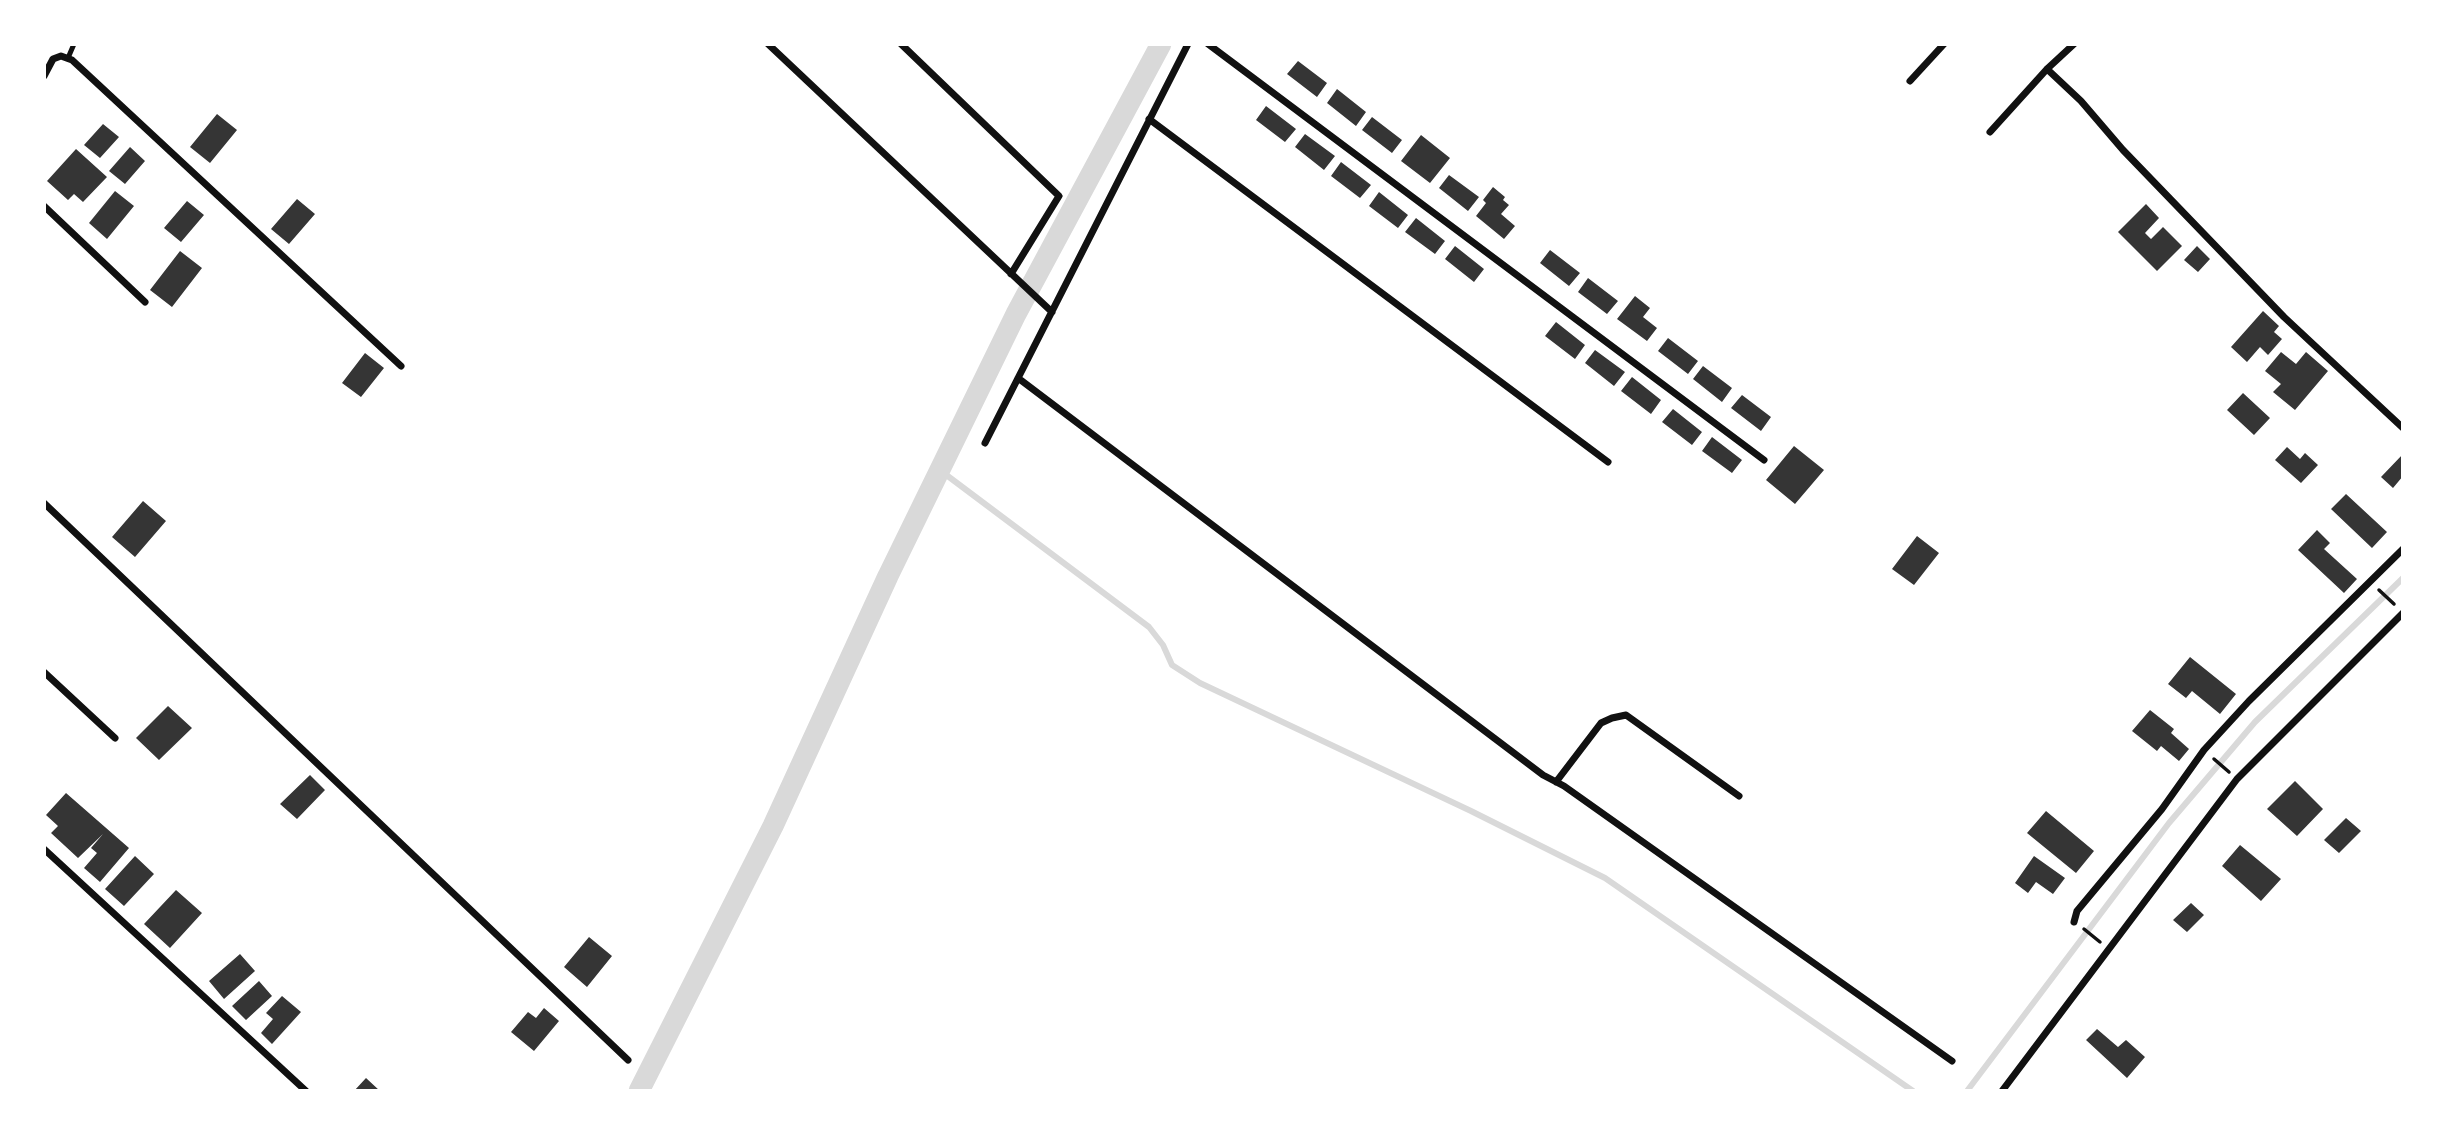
<!DOCTYPE html>
<style>
body{margin:0}
#map{position:relative;width:2447px;height:1135px;overflow:hidden;background:#fff;font-family:"Public Sans",sans-serif}
canvas{display:block}
.frame{position:absolute;inset:0;border:46px solid #fff;pointer-events:none}
</style>
<div id="map">
<canvas width="2447" height="1135"></canvas>
<div class="frame"></div>
</div>
<script>
const c = document.querySelector('canvas').getContext('2d');
c.lineJoin = 'round';
function trace(path, color, width, dash) { c.strokeStyle = color; c.lineWidth = width; c.lineCap = dash ? 'butt' : 'round'; c.setLineDash(dash || []); c.stroke(path); }
function paint(path, color) { c.fillStyle = color; c.fill(path, 'evenodd'); }
trace(new Path2D(`
 M941,471L1149,627L1163,645L1172,665L1200,683L1471,811L1605,878L1913,1091
 M1967,1091L2169,823L2255,722L2403,578`), '#d9d9d9', 6);
trace(new Path2D(`
 M639,1091L773,826L888,576L1016,314L1161,44`), '#d9d9d9', 21);
paint(new Path2D(`
 M1298,61L1327,83L1317,97L1287,74Z
 M1337,89L1366,112L1356,126L1327,103Z
 M1266,106L1296,129L1285,142L1256,120Z
 M217,114L237,130L210,163L190,147Z
 M1372,117L1402,140L1392,153L1362,130Z
 M103,124L119,137L100,158L84,145Z
 M1305,134L1335,156L1324,170L1295,147Z
 M1421,135L1450,158L1430,183L1401,161Z
 M130,147L145,161L125,184L109,171Z
 M76,149L107,177L83,202L74,194L68,200L47,181Z
 M1341,162L1371,185L1360,198L1331,176Z
 M1449,175L1479,197L1468,211L1439,188Z
 M1493,187L1505,197L1503,200L1509,205L1501,214L1515,226L1504,239L1476,216L1486,203L1483,200Z
 M115,191L134,206L107,239L89,223Z
 M1379,192L1408,215L1398,228L1369,206Z
 M297,199L315,214L289,244L271,229Z
 M187,201L204,215L181,242L164,228Z
 M2146,204L2159,218L2145,233L2151,239L2163,227L2182,246L2157,271L2118,232Z
 M1416,218L1445,241L1435,254L1405,232Z
 M1455,246L1484,269L1474,282L1445,259Z
 M2197,246L2210,259L2198,272L2184,260Z
 M1550,250L1580,273L1569,286L1540,263Z
 M180,251L202,268L172,307L150,290Z
 M1588,278L1618,301L1607,314L1578,292Z
 M1635,296L1650,308L1643,317L1657,328L1647,341L1617,319Z
 M2263,311L2279,326L2274,332L2282,339L2268,355L2260,347L2247,362L2231,347Z
 M1556,322L1585,345L1575,359L1545,336Z
 M1668,338L1698,361L1688,374L1658,351Z
 M1595,350L1625,372L1614,386L1585,363Z
 M2281,352L2296,364L2306,352L2328,371L2295,410L2273,392L2281,384L2265,371Z
 M365,353L384,368L361,397L342,383Z
 M1703,366L1732,388L1722,402L1693,379Z
 M1632,377L1661,400L1651,414L1621,391Z
 M2243,393L2270,418L2254,435L2227,410Z
 M1742,395L1771,417L1761,431L1731,408Z
 M1673,409L1702,432L1692,445L1662,422Z
 M1712,437L1742,460L1732,473L1702,451Z
 M1794,446L1824,470L1795,504L1766,480Z
 M2287,447L2300,459L2305,453L2318,465L2301,483L2275,460Z
 M2403,454V476L2393,488L2381,477Z
 M2346,494L2387,532L2372,548L2331,509Z
 M143,501L166,521L135,557L112,537Z
 M2317,530L2330,543L2324,549L2357,579L2344,593L2298,550Z
 M1917,536L1939,553L1914,585L1892,569Z
 M2190,657L2236,694L2220,714L2192,691L2186,698L2168,684Z
 M168,706L192,728L159,760L136,738Z
 M2150,710L2174,729L2171,733L2189,749L2179,761L2161,746L2157,751L2132,731Z
 M310,775L325,790L297,819L280,804Z
 M2295,781L2323,809L2297,836L2267,809Z
 M66,793L129,848L100,882L84,868L97,853L91,848L103,834L78,858L51,833L58,826L46,815Z
 M2046,811L2094,851L2076,873L2027,833Z
 M2346,818L2361,831L2339,853L2324,840Z
 M2240,845L2281,879L2261,901L2222,866Z
 M135,856L154,874L124,906L105,889Z
 M2034,856L2065,878L2053,894L2036,882L2028,893L2015,883Z
 M176,890L202,913L170,948L144,924Z
 M2191,903L2204,915L2187,932L2173,920Z
 M589,937L612,956L587,987L564,967Z
 M240,954L255,971L224,999L209,981Z
 M259,981L272,996L246,1020L232,1006Z
 M282,996L301,1012L272,1044L261,1033L273,1019L266,1013Z
 M544,1008L559,1021L534,1051L511,1032L528,1012L536,1018Z
 M2097,1029L2118,1047L2126,1040L2145,1057L2127,1078L2086,1040Z
 M366,1078L380,1091H354Z`), '#353535');
trace(new Path2D(`
 M2379,590L2394,604
 M2214,759L2229,772
 M2084,929L2100,942`), '#111', 3.5);
trace(new Path2D(`
 M68,58L74,44`), '#111', 5);
trace(new Path2D(`
 M768,44L1052,312
 M901,44L1059,196L1011,274
 M1208,44L1764,460
 M2047,69L2081,101L2123,150L2284,317L2403,428
 M44,76L53,59L61,56L72,60L401,366
 M1910,81L1944,44
 M1149,119L1608,462
 M1990,132L2047,69L2074,44
 M44,206L145,302
 M1018,378L1543,775L1564,786L1952,1061
 M985,443L1188,44
 M44,503L628,1060
 M44,672L115,738
 M1556,782L1601,723L1612,718L1626,715L1739,796
 M44,849L306,1091
 M2074,922L2077,911L2162,809L2204,750L2249,701L2403,549
 M2002,1091L2237,779L2403,613`), '#111', 7);
</script>
